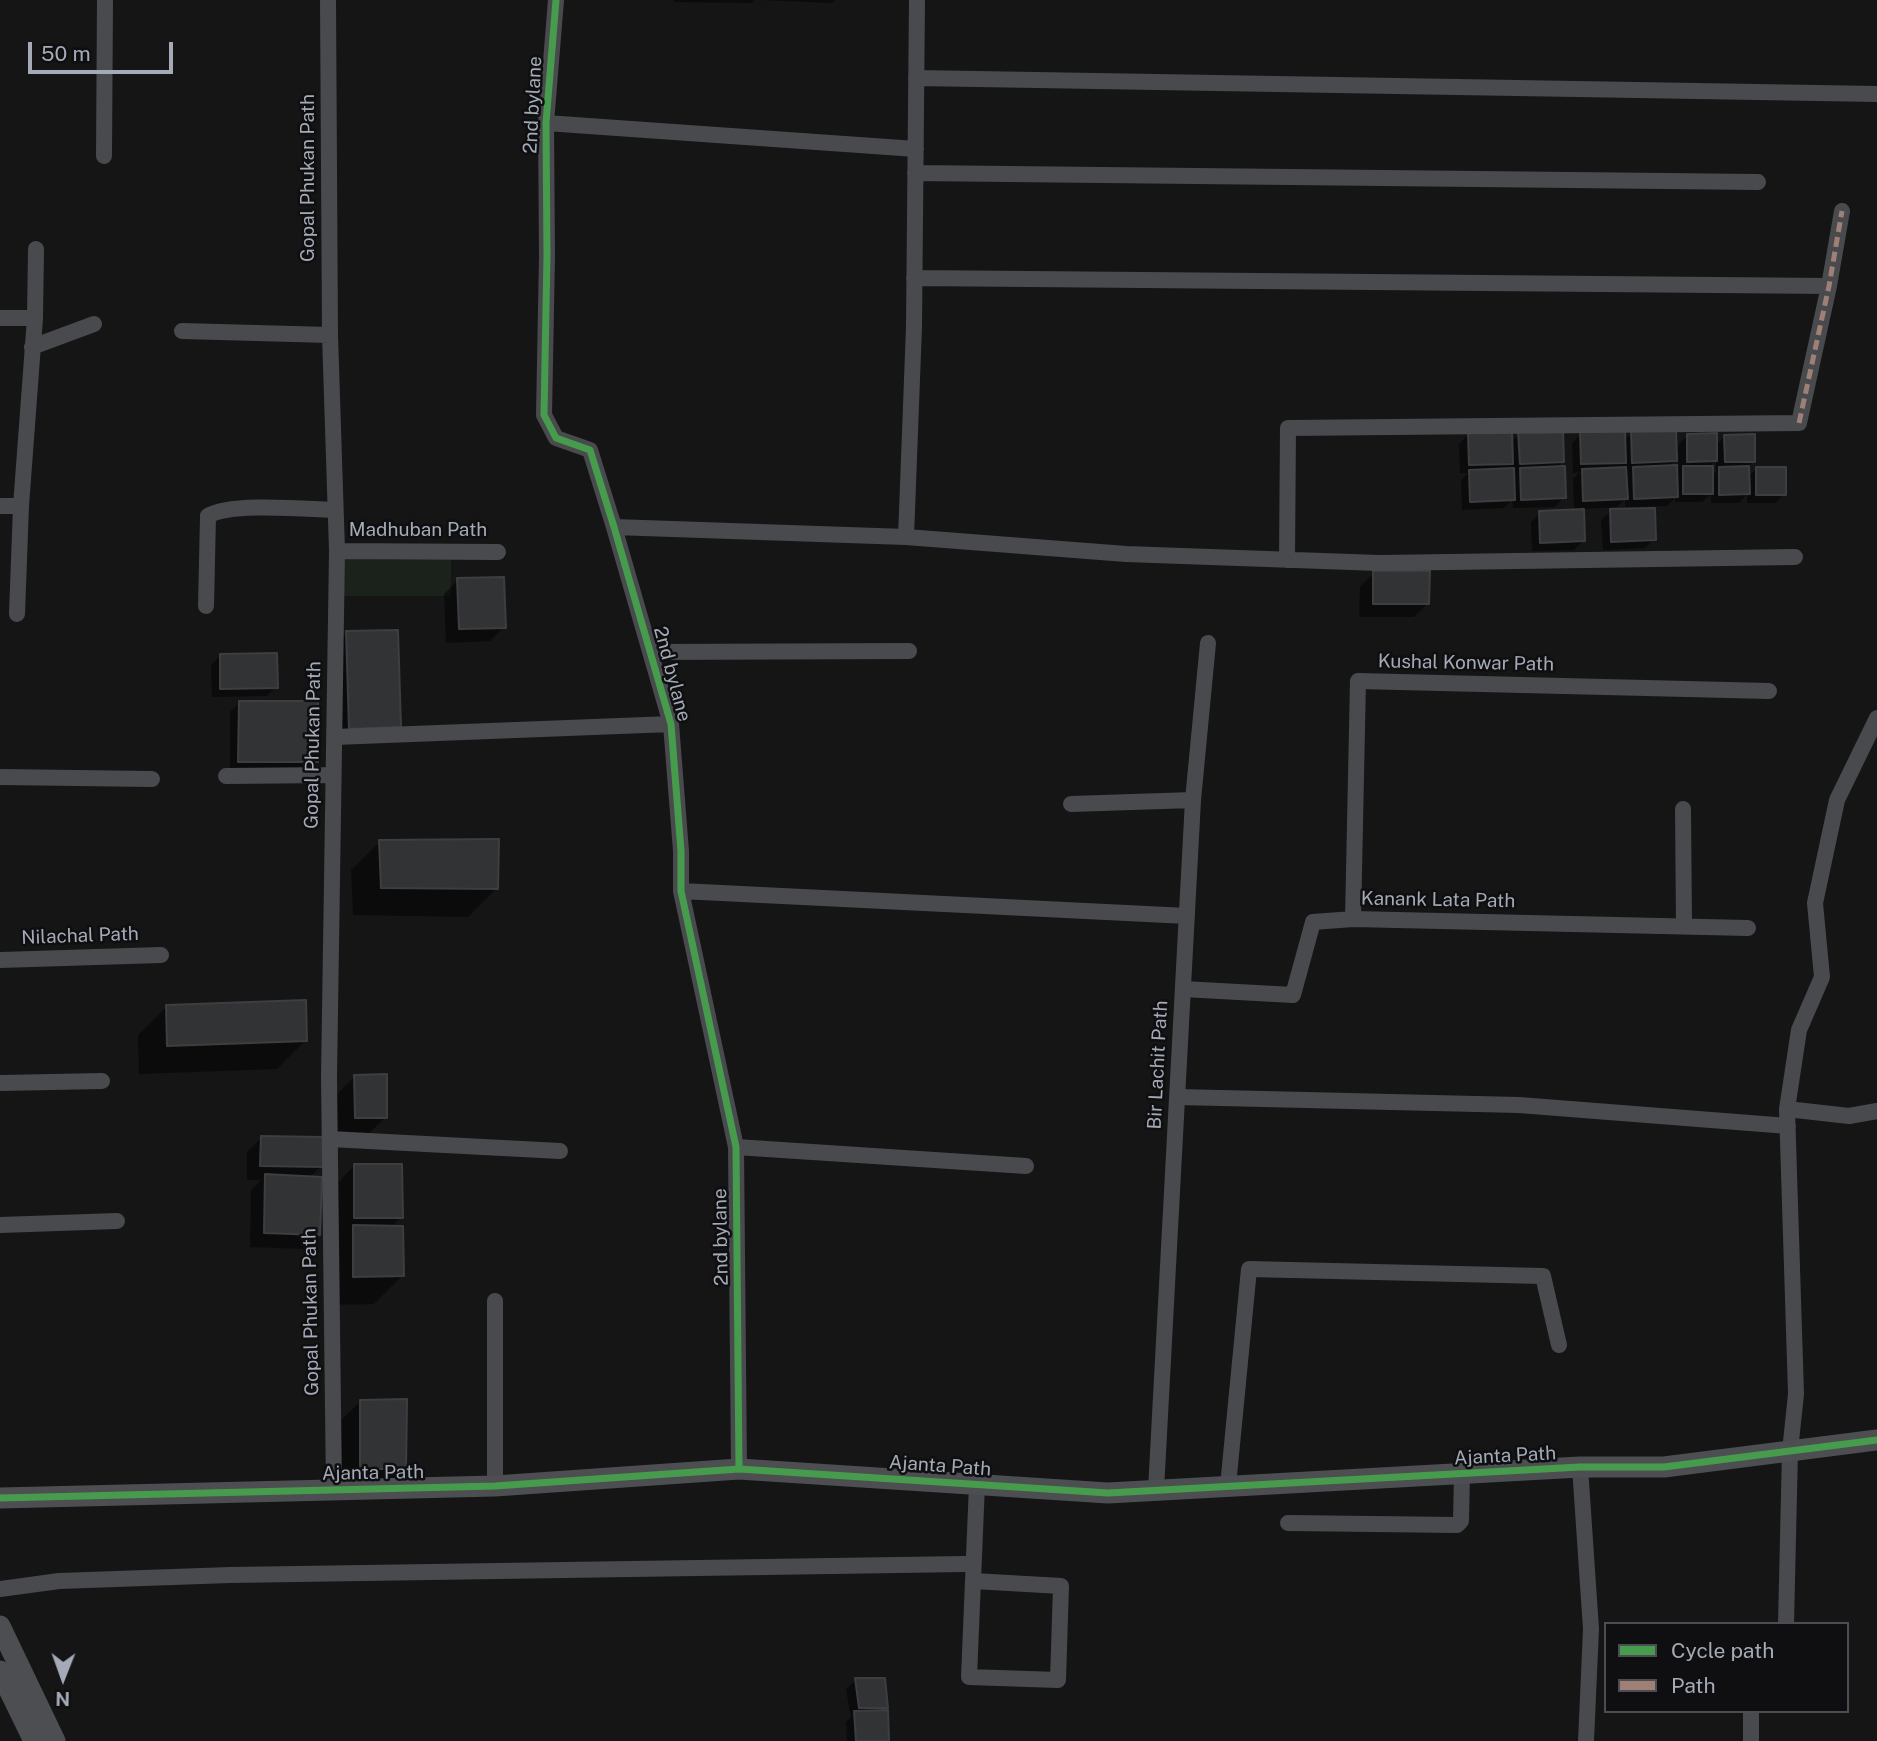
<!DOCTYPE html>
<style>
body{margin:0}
#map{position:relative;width:1877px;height:1741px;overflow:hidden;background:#151515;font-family:"Public Sans",sans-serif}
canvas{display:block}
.legend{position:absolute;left:1604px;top:1622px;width:245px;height:91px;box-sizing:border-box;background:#0f0f11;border:2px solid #4b4d53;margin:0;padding:9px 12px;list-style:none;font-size:21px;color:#a4abb7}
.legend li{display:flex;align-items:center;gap:14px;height:35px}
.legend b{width:35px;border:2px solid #4b4d53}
.north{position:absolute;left:28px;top:1643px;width:70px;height:70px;-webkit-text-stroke:5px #0f0f11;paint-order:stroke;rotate:181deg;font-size:19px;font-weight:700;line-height:28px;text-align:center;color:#a4abb7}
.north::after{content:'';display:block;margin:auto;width:24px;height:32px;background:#a4abb7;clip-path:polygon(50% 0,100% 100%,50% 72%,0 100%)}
.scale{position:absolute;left:28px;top:42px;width:145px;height:32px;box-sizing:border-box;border:4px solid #a4abb7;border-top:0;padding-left:9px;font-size:21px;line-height:24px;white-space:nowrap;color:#a4abb7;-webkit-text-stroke:5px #0f0f11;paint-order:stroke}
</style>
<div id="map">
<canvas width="1877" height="1741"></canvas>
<ul class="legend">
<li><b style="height:9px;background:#469c4c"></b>Cycle path</li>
<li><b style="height:9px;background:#9e8076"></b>Path</li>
</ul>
<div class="north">N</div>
<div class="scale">50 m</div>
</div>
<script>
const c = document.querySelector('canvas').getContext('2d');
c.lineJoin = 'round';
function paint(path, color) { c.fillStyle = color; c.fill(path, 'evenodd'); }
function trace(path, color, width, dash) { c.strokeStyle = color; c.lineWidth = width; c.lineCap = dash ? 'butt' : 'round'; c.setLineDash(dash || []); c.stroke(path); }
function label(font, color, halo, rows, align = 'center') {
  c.font = font + ' "Public Sans",sans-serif'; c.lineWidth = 5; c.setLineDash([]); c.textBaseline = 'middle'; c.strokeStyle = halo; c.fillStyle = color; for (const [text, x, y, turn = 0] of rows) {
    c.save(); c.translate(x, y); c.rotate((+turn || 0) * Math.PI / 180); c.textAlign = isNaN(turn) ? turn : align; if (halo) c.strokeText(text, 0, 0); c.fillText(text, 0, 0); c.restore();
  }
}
paint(new Path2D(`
 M451,556V596H343L342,557Z`), '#1a221b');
paint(new Path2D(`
 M674,0H754L751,3L674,2Z
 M761,0H835L832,3Z
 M1632,433L1675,461L1669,467H1679L1678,445L1687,436L1715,446L1725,436L1753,461L1748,467V477L1756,469L1784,494L1775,503H1747V494L1739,503H1711V494L1702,502H1675V498L1667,506L1625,507V499L1617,507L1582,509L1583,541L1574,550L1532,551L1531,522L1540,513L1574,511L1573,479L1580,472L1573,473L1572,443L1581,434L1623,441ZM1716,460V472L1711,477L1708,468Z
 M1519,434L1563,461L1556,468L1564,497L1555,507L1513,508L1512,500L1504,508L1462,510L1461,480L1468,473H1460L1459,444L1468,435L1511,442Z
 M1611,511L1654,539L1645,548L1603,550L1601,520Z
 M1374,573L1428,603L1414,617H1359L1360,587Z
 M458,580L504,627L490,641L446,643L444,594Z
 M347,633L399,727L341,737L338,642Z
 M220,656L276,687L267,696L212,697L211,665Z
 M239,703L316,761L307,771L230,770V712Z
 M380,842L497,888L468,917L353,915L351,870Z
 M167,1006L305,1041L277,1069L139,1074L138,1035Z
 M354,1077L386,1117L366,1136L336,1137L335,1096Z
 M261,1138L321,1166L309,1178L319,1234L305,1249L250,1247L251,1190L261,1180H247V1152Z
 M354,1166L401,1217L391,1227L402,1276L374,1304L325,1305L326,1195Z
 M361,1401L405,1468L385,1487H342L341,1420Z
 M856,1680L886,1707L881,1712L887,1741H847L846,1722L851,1717L846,1689Z`), '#0007');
const building = new Path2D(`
 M1676,429L1677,461L1632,463L1631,431Z
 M1563,430L1564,462L1520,464L1518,432Z
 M1512,431L1513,464L1469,465L1468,433Z
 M1625,431L1626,463L1581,464L1580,432Z
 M1717,433V461L1687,462V434Z
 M1755,434V462H1725L1724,435Z
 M1677,465L1678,497L1634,499L1633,467Z
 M1565,466L1566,498L1521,500L1520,468Z
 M1683,466H1713V494H1683Z
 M1749,466L1750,494L1719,495V467Z
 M1626,467L1628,499L1583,501L1582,469Z
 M1756,467H1786V495H1756Z
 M1514,468L1515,500L1470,502L1469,470Z
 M1655,508L1656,540L1611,542L1610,509Z
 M1584,509L1585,541L1540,543L1539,511Z
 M1373,571H1430L1429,604H1373Z
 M504,577L506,628L459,629L457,578Z
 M398,630L401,727L349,729L346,631Z
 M277,653L278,688L220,689V654Z
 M239,701H318V762H238Z
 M499,839L498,889L381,888L379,840Z
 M306,1000L307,1041L167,1046L166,1005Z
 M387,1074V1118H355L354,1075Z
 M261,1136L323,1137V1167L260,1166Z
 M354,1164H402L403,1218H354Z
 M265,1174L322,1177L320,1235L264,1233Z
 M353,1225L403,1226L404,1276L353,1277Z
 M407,1399L406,1469H360V1400Z
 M855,1678H885L888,1708H859Z
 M888,1710L889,1741H856L854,1711Z`);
paint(building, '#323334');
trace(building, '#3d3e41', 2);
trace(new Path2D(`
 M328,0L330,335L337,551L329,1077L334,1490
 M556,0L546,123L547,256L544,415L556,438L590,450L614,527L671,724L681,851V891L736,1147L739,1469
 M916,78L1877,94
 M546,123L916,149
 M104,156L105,0
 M915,173L1758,182
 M914,278L1829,286
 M0,318H35
 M182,331L330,335
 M32,347L94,324
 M0,506H21L17,614
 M21,506L35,318L36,249
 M614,527L906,537L1126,554L1379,563L1795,557
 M906,537L914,327L917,0
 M337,551L498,552
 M1287,560L1288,428L1799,423L1829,286L1842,211
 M206,606L208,516C229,502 307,509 335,510
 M650,652L909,651
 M335,737L671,724
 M226,776L333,775
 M0,777L152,779
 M1071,804L1193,800
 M1683,809L1684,926
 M681,891L1187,916
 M1353,919L1358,681L1769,691
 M0,960L161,955
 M1183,989L1293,995L1313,922L1353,919L1748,928
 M0,1083L102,1081
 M1178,1097L1519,1105L1788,1126
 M1787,1109L1849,1116L1877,1111
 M330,1139L560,1151
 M736,1147L1026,1166
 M0,1225L117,1221
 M1580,1467L1591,1629L1586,1741
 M495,1486V1301
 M1228,1486L1249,1269L1543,1276L1559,1345
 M1156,1490L1193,800L1208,643
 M1288,1523L1457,1525L1461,1521L1462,1474
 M974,1581L1061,1586L1058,1680L969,1677L977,1484
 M0,1589L59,1581L230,1575L965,1564
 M1786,1624L1790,1451L1796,1394L1787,1109L1799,1030L1822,977L1815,903L1837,800L1877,718
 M1751,1711V1741`), '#484a4e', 16);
trace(new Path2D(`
 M0,1498L495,1486L739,1469L1108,1493L1580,1467H1664L1877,1440
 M0,1626L55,1741
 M0,1671L34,1741`), '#4c4e52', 21);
trace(new Path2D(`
 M1799,423L1829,286L1842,211`), '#9e8076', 5, [10, 5]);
trace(new Path2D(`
 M556,0L546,123L547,256L544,415L556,438L590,450L614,527L671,724L681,851V891L736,1147L739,1469
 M0,1498L495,1486L739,1469L1108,1493L1580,1467H1664L1877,1440`), '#469c4c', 7);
label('19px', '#a4abb7', '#0f0f11', [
 ["2nd bylane",533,105,-87],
 ["Gopal Phukan Path",308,178,-90],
 ["Madhuban Path",418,530],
 ["Kushal Konwar Path",1466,663,1],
 ["2nd bylane",672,674,75],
 ["Gopal Phukan Path",313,745,-89],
 ["Kanank Lata Path",1438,900,1],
 ["Nilachal Path",80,936,-2],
 ["Bir Lachit Path",1158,1065,-87],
 ["2nd bylane",721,1237,-91],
 ["Gopal Phukan Path",311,1312,-91],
 ["Ajanta Path",1505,1456,-3],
 ["Ajanta Path",940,1466,4],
 ["Ajanta Path",373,1473,-1]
]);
</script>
